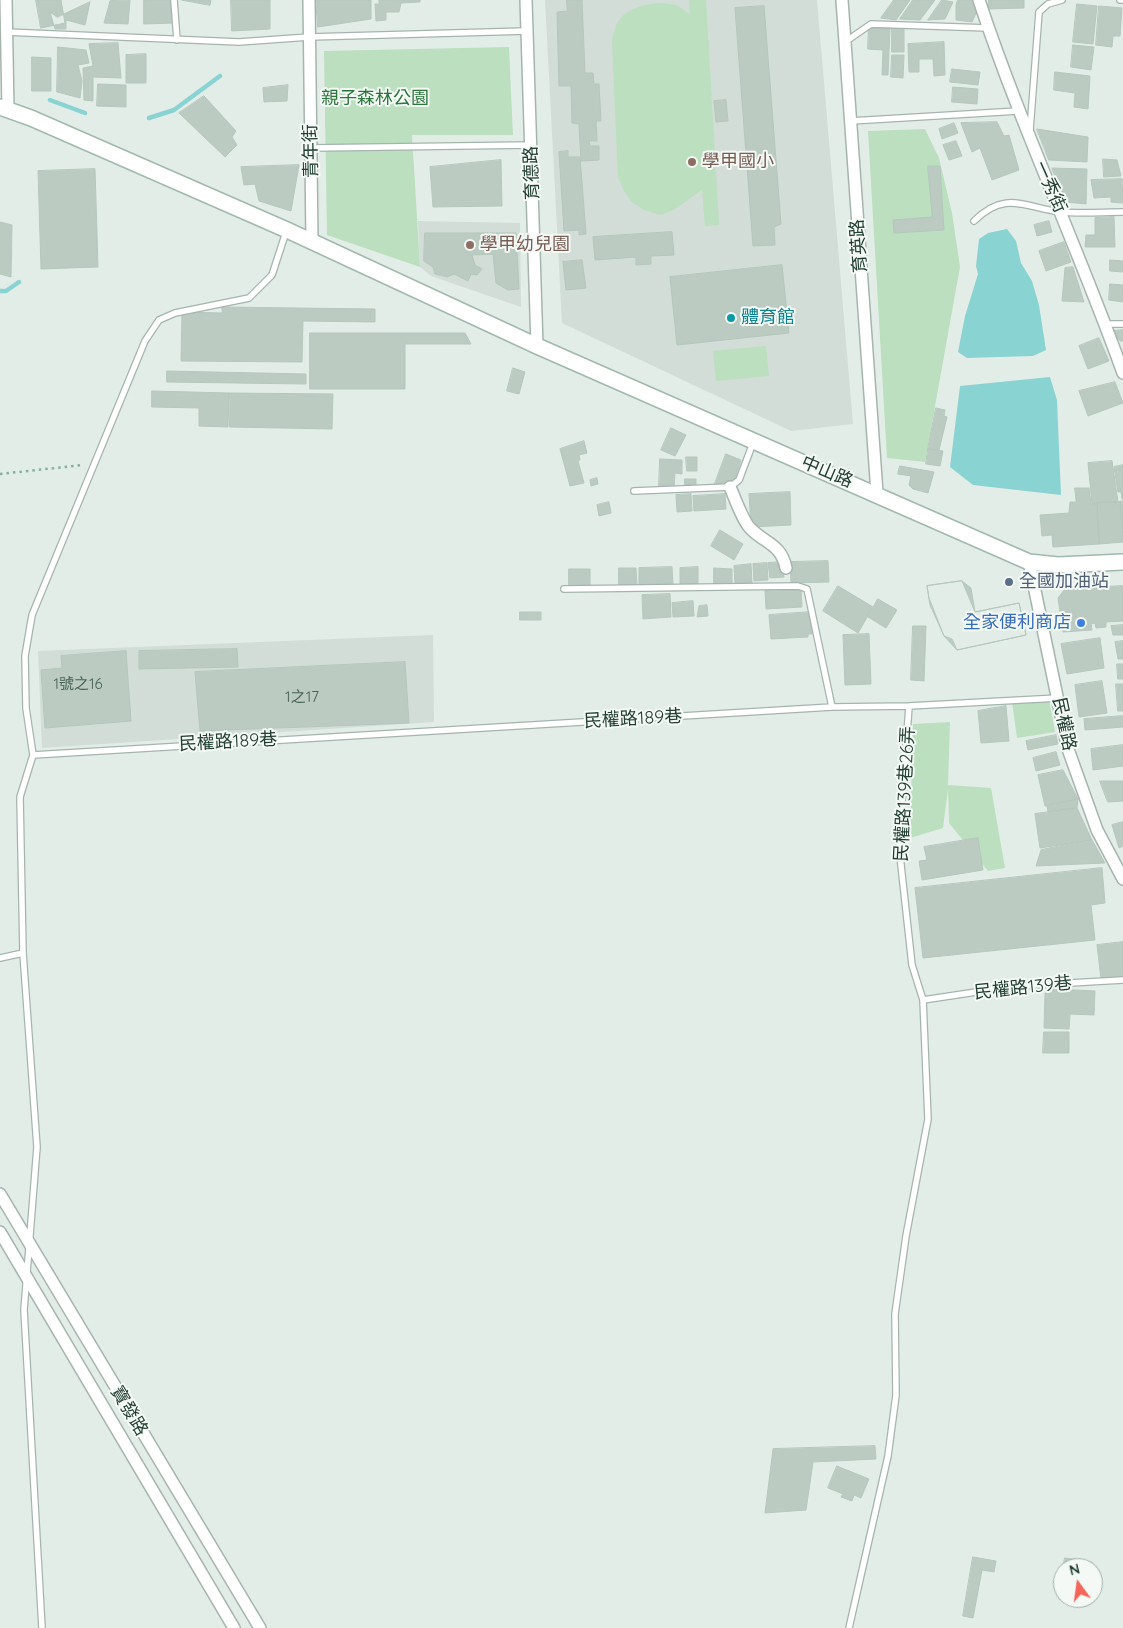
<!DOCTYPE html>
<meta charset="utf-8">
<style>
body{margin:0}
#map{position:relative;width:1123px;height:1628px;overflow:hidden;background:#e3ede7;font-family:Quicksand,sans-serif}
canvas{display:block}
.north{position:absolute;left:1053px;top:1558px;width:50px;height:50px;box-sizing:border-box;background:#f4f9f6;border:1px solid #a0afa8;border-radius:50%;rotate:346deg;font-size:14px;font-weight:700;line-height:20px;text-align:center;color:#223f32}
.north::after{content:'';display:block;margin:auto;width:18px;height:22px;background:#f56559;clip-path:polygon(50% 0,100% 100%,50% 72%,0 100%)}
</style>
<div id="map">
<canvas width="1123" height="1628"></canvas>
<div class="north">N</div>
</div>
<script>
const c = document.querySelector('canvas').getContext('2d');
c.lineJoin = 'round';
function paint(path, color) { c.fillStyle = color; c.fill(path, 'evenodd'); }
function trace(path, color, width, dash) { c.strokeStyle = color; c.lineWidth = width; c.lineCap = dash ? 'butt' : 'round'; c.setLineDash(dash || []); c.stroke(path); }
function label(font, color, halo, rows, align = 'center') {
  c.font = font + ' Quicksand,"Noto Sans TC",sans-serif'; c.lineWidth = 4; c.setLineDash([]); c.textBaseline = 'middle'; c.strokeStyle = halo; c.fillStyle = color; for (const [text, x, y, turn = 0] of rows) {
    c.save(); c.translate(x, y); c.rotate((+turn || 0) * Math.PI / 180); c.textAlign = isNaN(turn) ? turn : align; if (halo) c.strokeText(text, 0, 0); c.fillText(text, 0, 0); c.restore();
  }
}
paint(new Path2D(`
 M545,0H817L853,424L791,431L562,323Z
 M418,221L520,223L521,307L431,276L420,267Z
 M433,635L434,722L42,748L38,651Z`), '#d1ddd6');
paint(new Path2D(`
 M689,0H706L719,225L705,226L702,190L672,211L660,215L644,210L632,202L624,191L618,177L612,41C614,33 615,25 620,19C632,4 661,0 678,6C682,8 686,12 690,15Z
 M509,47L513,135H412L420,267L327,235L324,51Z
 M925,129L939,158L952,213L960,267L925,462L887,458L868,131Z
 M766,346L769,376L716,381L713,351Z
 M1049,699L1055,732L1017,738L1012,702Z
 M950,722L948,785L991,788L1005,868L988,871L949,823L948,789L943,828L910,838L913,724Z`), '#bbdfbf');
paint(new Path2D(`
 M1007,229L1016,241L1021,263L1032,281L1039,305L1046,350L1033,356L967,358L958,352L965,316L978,274L976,266L979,239L988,233Z
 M1050,377L1057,400L1061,495L973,485L950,467L960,386Z`), '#8ad3d3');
trace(new Path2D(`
 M50,100L85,113
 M149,118L174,110L220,76
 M0,291H6L19,282`), '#8ad3d3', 4.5);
const building = new Path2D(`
 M36,0H61L65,23L41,28Z
 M130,0L128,24L104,23L110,1Z
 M144,0H177L175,23L144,24Z
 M182,0H211L210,5Z
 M231,0H270V29L232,31Z
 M316,0H371V19L318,27Z
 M379,0H420V2L401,3L399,12H386V20L376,21L375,4H379Z
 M567,0H582L585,73H593L594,84H599L601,121H596L597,141H589L590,146H599V160L581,161L579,124L572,123L571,86H559L557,12L567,11Z
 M894,0H910L896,20L881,18Z
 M913,0H935L920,20L900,19Z
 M942,0L953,2L945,19L928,20Z
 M958,0H972L977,11L972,22L956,20V5Z
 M989,0H1024V8L989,9Z
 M90,2L85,25L66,20V29H55L50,12L57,17Z
 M1077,4L1097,6L1093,44L1073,42Z
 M764,6L781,224L774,227L775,245L753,246L735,8Z
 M1099,6L1122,8L1120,36H1113L1112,47L1096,45Z
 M869,27L890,28L888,75H882L883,50L868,49Z
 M892,28H904V52H892Z
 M944,42L945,75L934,76L933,59H919V72H909L908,44Z
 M118,43L121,78L93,77V101L84,100L83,68L93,66L89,44Z
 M1073,45L1094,47L1091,70L1071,67Z
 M58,47L86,50L89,63L78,65L82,81L80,98L57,92Z
 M146,54V83H126V55Z
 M892,55H904L903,78L891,77Z
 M32,57L51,58V91H32Z
 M952,69L980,72L978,85L950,82Z
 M1055,72L1090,76L1088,109L1074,107L1075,93L1054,90Z
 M98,84L126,85V107L97,106Z
 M288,85L287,101L264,102L263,88Z
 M953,87L978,89L977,104L952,102Z
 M204,96L236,131L232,137L237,145L225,157L179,113Z
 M726,100L728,121L716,122L714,101Z
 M997,122L1004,136L1009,135L1019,170L992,180L980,148L972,152L961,123Z
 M954,123L958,133L942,139L939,129Z
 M1037,129L1088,137L1087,162L1049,160Z
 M956,141L962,156L949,160L943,145Z
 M568,151V157H580L586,234L579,235V230L564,231L559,152Z
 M1103,159L1117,160L1121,176L1104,177Z
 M501,160L502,206L433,207L430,167Z
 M299,165L291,211L259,201L255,184L244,185L241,167Z
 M928,166H940L944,230L894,233L893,220L932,217Z
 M1052,168L1087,169L1086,204L1066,202Z
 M95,169L98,267L41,269L38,171Z
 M1122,179L1123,203L1111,202V197L1094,198L1091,180Z
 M1114,217L1115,247H1085L1086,235H1095V218Z
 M1049,221L1052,232L1037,236L1034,225Z
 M0,222L12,225L11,277L0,274Z
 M672,232L674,255L651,256V264L636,265V257L595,260L593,237Z
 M425,233H516L519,289L508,290L496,283L493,254L472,255L475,265L482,269L477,275L471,274L468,281L454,274L447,277L435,274L433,267L424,261Z
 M1064,242L1071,262L1046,271L1039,251Z
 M582,260L586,288L566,290L563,262Z
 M1110,260L1123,261V272L1110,271Z
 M782,265L789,333L677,345L670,277Z
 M1073,267L1084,302L1062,301L1065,268Z
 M1110,284L1123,285V302L1109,300Z
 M222,307L375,309V322L303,321L302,362L181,361L182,312L222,313Z
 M1123,330V341H1120L1113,331Z
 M310,333H465L471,344H405V389H310Z
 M1099,338L1109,361L1088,369L1079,346Z
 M513,368L525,372L519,394L507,391Z
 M167,371L306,374V384L167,382Z
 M1115,382L1123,403L1088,416L1079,391Z
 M152,391L229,393L228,427L199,426V408L152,407Z
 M229,393L333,394L332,429L230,427Z
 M936,408L945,410L944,416L947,417L939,450L928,449Z
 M671,428L686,435L675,456L661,450Z
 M584,441L587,453L579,455L580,460L578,461L584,483L570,486L560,449Z
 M928,449L943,451L940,466L926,464Z
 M726,454L741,460L733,484L714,486Z
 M686,457H697V471H687Z
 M660,459L682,460V474L675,473L674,488H659Z
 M1112,461L1118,502L1092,504L1088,463Z
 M1123,465V499H1122L1121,492H1118L1114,467Z
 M900,466L934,472L928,493L913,489L909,485L911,476L898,474Z
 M597,478L598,484L591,486L590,480Z
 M685,479H696V485H685Z
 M1075,488H1089L1091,504L1097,503L1099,544L1053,547L1052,535L1042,536L1040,515L1069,513L1070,502H1076Z
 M790,492L791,525L751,527L749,494Z
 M691,494L692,511L677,512L676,495Z
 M725,494L726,509L694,511L693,496Z
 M1123,501V534L1120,502Z
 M609,502L611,513L599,516L597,505Z
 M1120,502L1123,542L1099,544L1097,503Z
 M720,530L743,544L734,560L711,546Z
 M828,561L829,582L791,583L790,562Z
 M782,562L784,577L770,578L768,563Z
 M767,563L768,580L754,581L753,564Z
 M751,564L752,583L735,584L734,566Z
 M672,567L673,585L639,586V568Z
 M698,567V584L680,585V568Z
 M619,568H636L637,585L619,586Z
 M714,568L732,569V585L714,584Z
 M569,569H590V587H569Z
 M962,581L971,588L975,612L1019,603L1026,635L957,650L952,639L944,636L930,605L927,586Z
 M962,581L975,612L1019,603L1026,635L957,650L944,636L929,598L927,586Z
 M838,586L873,607L858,633L823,611Z
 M1123,586V621L1106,622V627L1096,628L1095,623L1091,624L1092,630L1063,632L1058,598L1065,589Z
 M801,589L802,607L766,609L765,591Z
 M670,594L671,617L643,619L642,595Z
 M878,599L897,610L886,628L868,617Z
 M693,601L694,616L673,617L672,603Z
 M707,605L708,616L697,617L699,606Z
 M520,612H541V620H520Z
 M811,612L812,634H808V637L771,639L769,615Z
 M1123,625V635H1113L1111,626Z
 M913,626H926L924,681L911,680Z
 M869,634L871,684L845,685L843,635Z
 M1100,638L1104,668L1067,674L1061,644Z
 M1123,641V659H1118L1115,642Z
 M237,649L238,667L139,669V651Z
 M126,651L131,721L45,728L41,670L62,668L61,656Z
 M405,662L409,723L200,731L195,672Z
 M1117,664H1123V679H1118Z
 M1102,681L1107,713L1079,717L1075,685Z
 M1116,684H1123V711H1118Z
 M1006,706L1009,741L981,743L978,711Z
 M1123,716V727L1085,730L1084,719Z
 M1056,735L1058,744L1028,750L1026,741Z
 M1123,745V766L1093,770L1091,749Z
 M1056,752L1060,765L1036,771L1033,758Z
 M1063,770L1078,799L1045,806L1038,775Z
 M1100,781H1123V801L1108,802Z
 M1078,799L1077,808L1048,812L1047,806Z
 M1077,808L1092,840L1040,848L1035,814Z
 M1123,822V846L1119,848L1112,825Z
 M978,838L983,870L922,880L919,861L927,860L924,847Z
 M1092,840L1105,863L1036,866L1041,850Z
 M1102,868L1105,903L1091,905L1095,940L923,958L915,888Z
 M1123,942V976L1101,979L1097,945Z
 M1053,989L1095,991L1094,1015L1070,1014L1069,1029L1044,1028L1045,993H1052Z
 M1044,1032H1069V1053H1043Z
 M875,1446L876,1459L813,1462L806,1510L765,1513L773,1449Z
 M837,1466L869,1479L861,1498L854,1495L852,1501L841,1497L843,1494L828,1488Z
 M973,1557L996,1561L994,1572L982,1570L973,1618L963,1616Z
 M1065,1558L1092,1562L1091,1568H1063Z`);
paint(building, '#bbcbc2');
trace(building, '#b5c7bd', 1);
const service = new Path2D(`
 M174,0L177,40
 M1120,0H1123
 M6,32L239,42L309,37L527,31
 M845,42L871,24L988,28
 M851,121L1018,111
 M1030,130L1039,12L1048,4L1062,0
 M311,148L531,145
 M974,221C1005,190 1024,207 1060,212C1081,214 1103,212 1123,212
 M286,232L272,275L249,298L175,313L159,320L145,341L32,615L25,656L26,708L33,755L832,707L909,706L1058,698
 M1105,324H1123
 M634,491L730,487L739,480L753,443
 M564,589L798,586L807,589L832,707
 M33,755L20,797L23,953L37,1147L24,1310L42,1628
 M0,958L23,953
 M923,1000L1016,986L1123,980
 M849,1628L888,1456L896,1395L895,1314L906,1236L928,1119L923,1000L912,965L899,847L909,706`);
const minor = new Path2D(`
 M6,0L8,109
 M309,0L312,241
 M526,0L537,346
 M842,0L877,493
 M979,0C1021,127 1078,247 1123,373
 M730,487C735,498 743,522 751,529C766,544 781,544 786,568
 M1029,562L1068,749L1097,830L1123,879
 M0,1194L260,1628
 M0,1232L234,1628`);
const secondary = new Path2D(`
 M0,107L31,118L287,230L537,346L1029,562L1058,565L1123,562`);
trace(service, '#a5b5ad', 8);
trace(minor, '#a5b5ad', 14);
trace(secondary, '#a1b9ad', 18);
trace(new Path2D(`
 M0,474L83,465`), '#82b29b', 2.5, [2.5, 4]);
trace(service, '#fff', 5.5);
trace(minor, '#fff', 11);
trace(secondary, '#fff', 15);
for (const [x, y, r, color] of [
 [692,162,5,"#8d6e63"],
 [470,245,5,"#8d6e63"],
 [731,318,5,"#0f9aa8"],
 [1009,582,5,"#5c6f8a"],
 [1081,623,5,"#3f7fe0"]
]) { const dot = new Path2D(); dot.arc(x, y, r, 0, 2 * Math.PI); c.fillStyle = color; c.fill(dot); trace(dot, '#f4f9f6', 2); }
label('15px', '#486256', null, [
 ["1號之16",78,684],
 ["1之17",302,697]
]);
label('18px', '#2b773c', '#f4f9f6', [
 ["親子森林公園",375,99]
]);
label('18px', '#223f32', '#f4f9f6', [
 ["青年街",311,151,-91],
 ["育德路",532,173,-92],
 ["一秀街",1050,187,66],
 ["育英路",859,246,-94],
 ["中山路",827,472,23],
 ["民權路189巷",633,719,-3],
 ["民權路",1064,724,78],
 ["民權路189巷",228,742,-3],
 ["民權路139巷26弄",905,794,-87],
 ["民權路139巷",1023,988,-6],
 ["寶發路",129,1411,59]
]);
label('18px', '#785e54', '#f4f9f6', [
 ["學甲國小",702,162],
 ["學甲幼兒園",480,245]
], 'left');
label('18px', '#0d838f', '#f4f9f6', [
 ["體育館",741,318]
], 'left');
label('18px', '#4e5e75', '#f4f9f6', [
 ["全國加油站",1019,582]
], 'left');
label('18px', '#366cbe', '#f4f9f6', [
 ["全家便利商店",1071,623]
], 'right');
</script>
